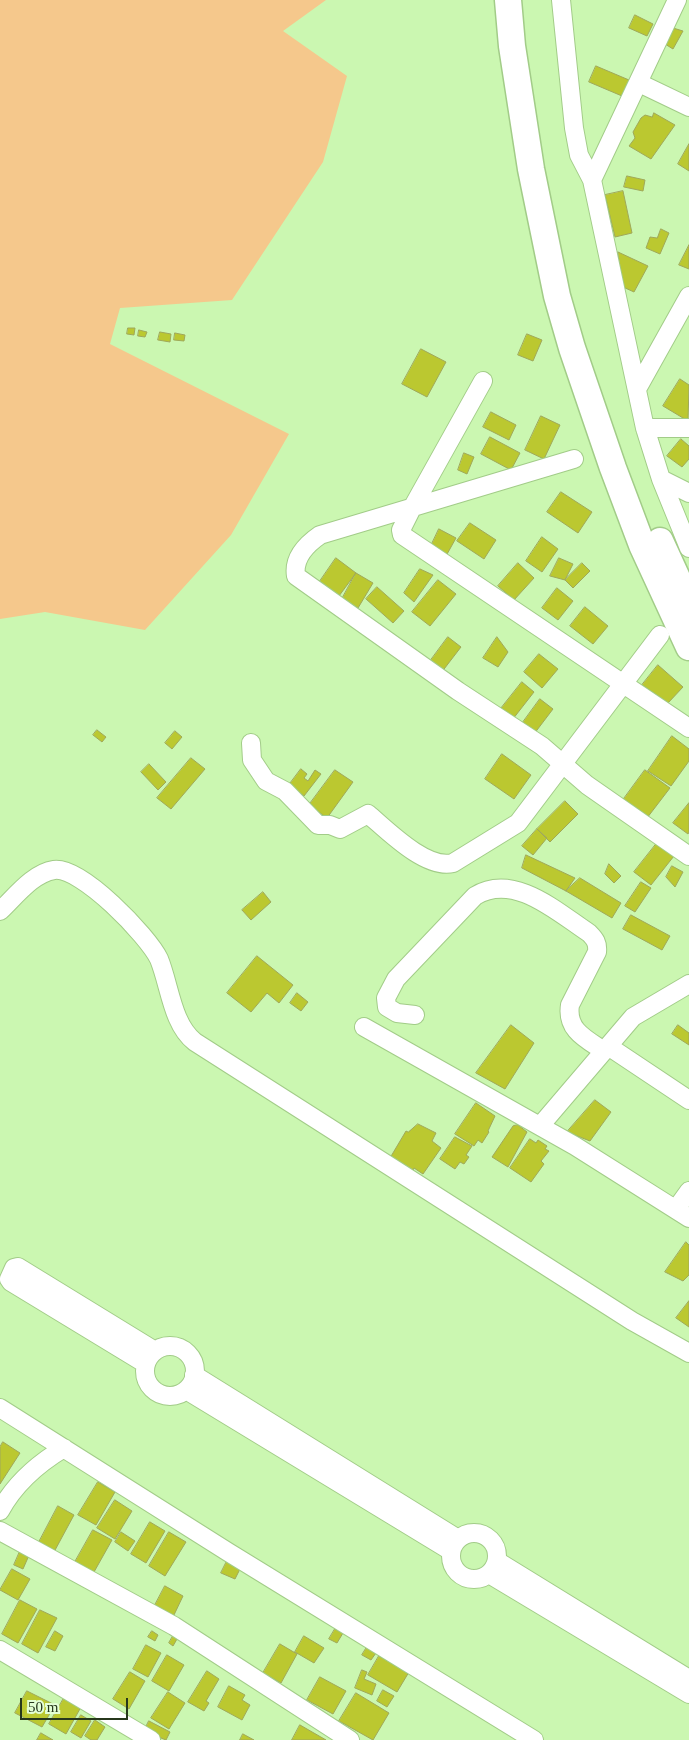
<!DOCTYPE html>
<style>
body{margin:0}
#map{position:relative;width:689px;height:1740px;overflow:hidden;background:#cbf7b1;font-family:"Times New Roman",serif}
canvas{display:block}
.scale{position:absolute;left:20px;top:1698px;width:108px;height:22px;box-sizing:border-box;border:2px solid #27381c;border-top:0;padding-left:6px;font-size:15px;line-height:18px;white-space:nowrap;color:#27381c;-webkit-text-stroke:4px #e4ffd5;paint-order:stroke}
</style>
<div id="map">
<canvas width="689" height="1740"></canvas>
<div class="scale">50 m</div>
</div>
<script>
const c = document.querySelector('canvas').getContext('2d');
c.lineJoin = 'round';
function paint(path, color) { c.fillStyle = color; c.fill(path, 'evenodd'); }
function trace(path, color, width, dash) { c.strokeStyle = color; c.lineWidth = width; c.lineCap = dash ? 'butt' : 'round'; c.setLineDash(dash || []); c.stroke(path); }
paint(new Path2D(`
 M0,0H326L283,31L347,76L323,162L232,300L120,308L110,344L289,434L231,535L145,630L45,612L0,619Z`), '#f5c88c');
const building = new Path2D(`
 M635,15L653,24L647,36L629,28Z
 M673,28L683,31L673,49L665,44Z
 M596,66L629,80L622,96L589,82Z
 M654,113L675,125L651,159L629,146L635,138L633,132L641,118L645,115L652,117Z
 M689,144V171L678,164Z
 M627,176L645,180L643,191L624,187Z
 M623,191L632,233L615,237L605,195Z
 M661,229L669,233L660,254L646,248L650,237L657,238Z
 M689,245V269L679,265Z
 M618,252L648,266L634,292L623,287Z
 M128,328H135L134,335L127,334Z
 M139,330L147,332L145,337L138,336Z
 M160,332L171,334L170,342L158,340Z
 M175,333L185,335L184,341L174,340Z
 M527,334L542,340L533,361L518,355Z
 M421,349L446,362L427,397L402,384Z
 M680,379L689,385L688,421L663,406Z
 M491,412L516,425L509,440L483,427Z
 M541,416L560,425L544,459L525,450Z
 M490,437L520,453L511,470L481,454Z
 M681,439L689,446V459L682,467L667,456Z
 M464,453L474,457L467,474L458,470Z
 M561,492L592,512L578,533L547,512Z
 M470,523L496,540L484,559L457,541Z
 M439,529L456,538L446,556L430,548Z
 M542,537L558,549L542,572L526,561Z
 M336,558L356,573L336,600L316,587Z
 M559,558L573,564L565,580L550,576Z
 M518,563L534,578L514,600L498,586Z
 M582,563L590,571L573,588L565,580Z
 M420,569L433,575L414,602L404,593Z
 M356,573L373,583L358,608L342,599Z
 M438,580L456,594L430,626L412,612Z
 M377,587L404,611L393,623L366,599Z
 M557,588L573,601L558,620L542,608Z
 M585,607L608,626L593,644L570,626Z
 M448,637L461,647L441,673L428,664Z
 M497,637L508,652L498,667L483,658Z
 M539,654L558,669L542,688L524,672Z
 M658,665L683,687L668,703L642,685Z
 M522,682L534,692L509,724L499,711Z
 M540,699L553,709L534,734L521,725Z
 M97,730L106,737L102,742L93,735Z
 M175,731L182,737L172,749L165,743Z
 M672,736L689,749V761L671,786L648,771Z
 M502,754L531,775L514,799L485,779Z
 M191,758L205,769L171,809L157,798Z
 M149,764L166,782L158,790L141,772Z
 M301,769L307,774L304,778L308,781L315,770L321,774L304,796L289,785Z
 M335,770L353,782L327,818L309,805Z
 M645,770L670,788L647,818L623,800Z
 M565,801L578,814L550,842L537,829Z
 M689,803V832L688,834L673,823Z
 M537,829L547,838L533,855L522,846Z
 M657,843L674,856L651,885L634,872Z
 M526,855L575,878L566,891L522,868Z
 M609,864L621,876L614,883L605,874Z
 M672,866L683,872L675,887L666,877Z
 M580,878L621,903L612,918L566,891Z
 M641,882L651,888L635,912L625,906Z
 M263,892L271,902L251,920L242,910Z
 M631,915L670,936L662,950L623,929Z
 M257,956L293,985L279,1003L267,993L251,1012L227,993Z
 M297,993L308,1002L301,1011L290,1003Z
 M511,1025L534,1043L505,1089L476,1073Z
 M678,1025L689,1033V1045L672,1034Z
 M595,1100L611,1112L590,1141L567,1132Z
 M476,1103L495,1116L488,1131L489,1132L482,1143L478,1140L474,1146L455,1134Z
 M418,1124L436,1133L432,1141L441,1148L423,1174L414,1168L412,1172L390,1158L406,1131L408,1132Z
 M518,1125L527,1132L508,1167L492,1157L513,1126Z
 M455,1137L472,1146L466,1155L469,1157L464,1164L460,1162L455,1169L440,1159Z
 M530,1139L536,1143L538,1140L547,1146L545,1149L549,1151L541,1161L544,1164L531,1182L510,1168Z
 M686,1242L689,1245V1275L683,1281L665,1272Z
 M689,1301V1327L676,1318Z
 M3,1442L20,1453L0,1484V1447Z
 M98,1482L115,1492L96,1525L78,1515Z
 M115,1500L132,1511L115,1539L97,1528Z
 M58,1506L74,1515L54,1552L38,1544Z
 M150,1522L165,1531L146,1563L131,1554Z
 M93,1530L112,1540L94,1572L75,1562Z
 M121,1532L135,1541L128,1551L115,1542Z
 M169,1532L186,1542L165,1576L149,1566Z
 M21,1549L30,1553L23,1569L14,1565Z
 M227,1561L241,1567L235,1579L221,1573Z
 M12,1569L30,1579L18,1600L0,1590Z
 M165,1586L183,1596L173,1617L154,1607Z
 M20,1600L37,1609L18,1643L2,1634Z
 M40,1610L57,1618L38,1653L22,1644Z
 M335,1629L343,1633L337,1643L329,1639Z
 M55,1631L63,1636L55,1651L46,1647Z
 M152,1631L158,1635L155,1641L148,1637Z
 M173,1636L177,1639L173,1646L169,1643Z
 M304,1636L324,1648L314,1663L295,1652Z
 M280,1644L297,1654L281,1683L263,1673Z
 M146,1645L161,1653L148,1677L133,1669Z
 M367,1647L376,1653L371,1660L362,1655Z
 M167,1655L184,1665L169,1691L152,1681Z
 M379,1656L409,1672L397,1692L368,1675Z
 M362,1670L367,1672L364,1679L376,1684L372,1695L355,1688Z
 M207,1671L219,1679L206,1701L209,1703L204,1711L188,1702Z
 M130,1672L145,1681L129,1709L113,1699Z
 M320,1677L346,1691L333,1714L307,1700Z
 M229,1686L245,1695L242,1700L250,1705L242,1720L218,1707Z
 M383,1690L394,1696L387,1707L377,1701Z
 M27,1691L55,1705L42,1727L15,1713Z
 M168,1692L185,1703L169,1729L151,1718Z
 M356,1693L389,1713L373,1740L339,1721Z
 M64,1698L81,1707L66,1734L49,1724Z
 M81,1715L91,1721L81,1738L71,1732Z
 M95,1720L105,1727L97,1740H91L85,1736Z
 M149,1721L170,1732L166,1740L144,1731Z
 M300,1725L326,1740H292Z
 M41,1733L53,1740H37Z
 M243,1734L254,1740H240Z`);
paint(building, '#bbc830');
trace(building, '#9fa85a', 1);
const minor = new Path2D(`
 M561,0L574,128L579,155L592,180L645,428L661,479L689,548
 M639,83L689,107
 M592,180L677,0
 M483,381L411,510L401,530L402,535L689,728
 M637,389L689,296
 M645,428H689
 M574,459L320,535C307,544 293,558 296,576L458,691L542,746L587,785L689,856
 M661,479L689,493
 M251,743L252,760L266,781L285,791L318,825H330L340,829L368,814C387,830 426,870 453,863L518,823L660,635
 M0,911C15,897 33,873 54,870C81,866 148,936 159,959C170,986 172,1024 195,1042L632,1321L689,1353
 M415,1015L397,1013L387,1007L386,998L396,979L475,896C514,872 557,912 589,933C595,939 598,943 597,952L570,1005C566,1030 586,1039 604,1051
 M364,1027L575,1146L689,1218
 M608,1046L689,1100
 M540,1126L633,1017L689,984
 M676,1209L689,1191
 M145 1371a25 25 0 1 1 50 0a25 25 0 1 1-50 0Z
 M146,1364L11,1282L9,1279L14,1268L18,1267L155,1351
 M194,1375L458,1539
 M186,1390L451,1551
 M0,1408L228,1552L534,1740
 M0,1511C14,1485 39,1463 64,1448
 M0,1531L174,1626L350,1740
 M451 1556a23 23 0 1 1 46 0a23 23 0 1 1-46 0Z
 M497,1561L689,1679
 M489,1574L689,1694
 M0,1650L151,1740`);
const highway = new Path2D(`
 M508,0L512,46L531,169L557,296L572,348L613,468L642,545L689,647
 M660,541L689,604`);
trace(minor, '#a2cc88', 20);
trace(highway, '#a2cc88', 29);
trace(minor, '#fff', 18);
trace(highway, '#fff', 26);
</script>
